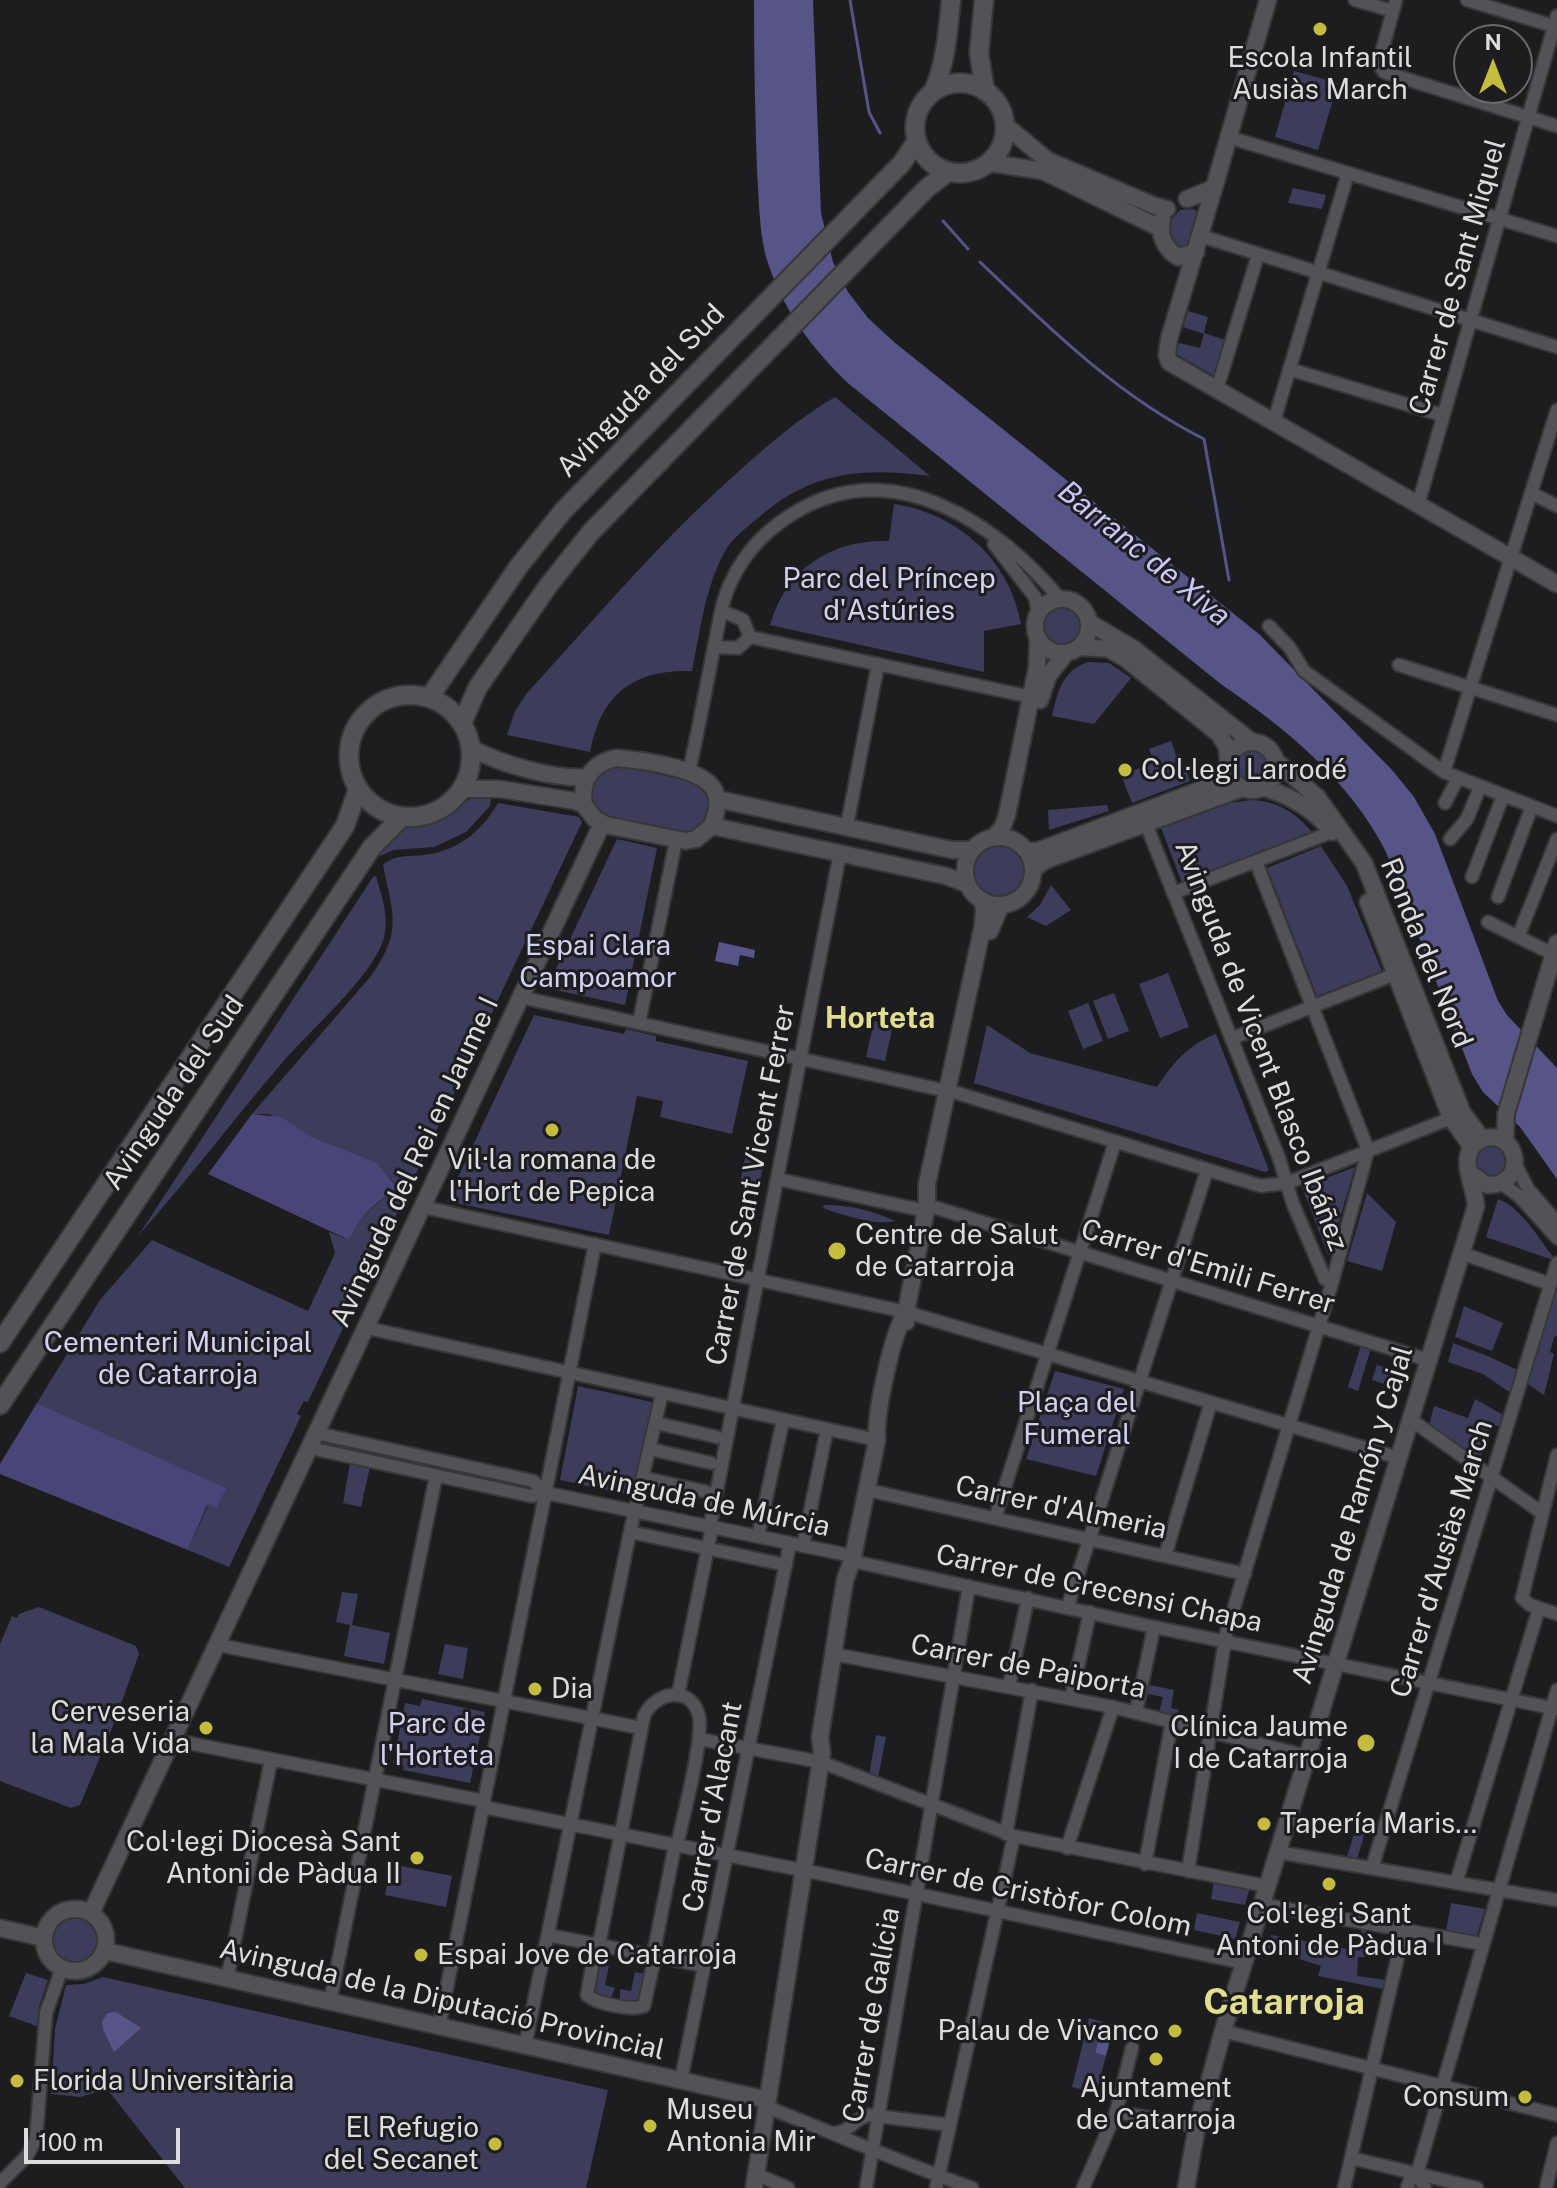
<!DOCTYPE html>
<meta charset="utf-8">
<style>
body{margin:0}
#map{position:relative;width:1557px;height:2188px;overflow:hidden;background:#1d1d20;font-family:"Public Sans",sans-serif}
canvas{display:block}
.north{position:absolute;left:1453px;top:24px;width:80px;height:80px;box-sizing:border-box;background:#1d1d20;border:2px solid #6a6a6c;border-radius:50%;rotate:0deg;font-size:22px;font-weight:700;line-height:32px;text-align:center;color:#dddddf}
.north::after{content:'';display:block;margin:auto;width:28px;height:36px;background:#c4bc3e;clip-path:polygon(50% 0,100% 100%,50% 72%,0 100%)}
.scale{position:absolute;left:24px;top:2128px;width:156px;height:36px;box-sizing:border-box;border:4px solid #dddddf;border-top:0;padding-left:10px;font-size:24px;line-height:28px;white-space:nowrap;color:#dddddf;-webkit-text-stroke:6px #1d1d20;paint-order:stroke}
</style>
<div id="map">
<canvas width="1557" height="2188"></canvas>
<div class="north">N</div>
<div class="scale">100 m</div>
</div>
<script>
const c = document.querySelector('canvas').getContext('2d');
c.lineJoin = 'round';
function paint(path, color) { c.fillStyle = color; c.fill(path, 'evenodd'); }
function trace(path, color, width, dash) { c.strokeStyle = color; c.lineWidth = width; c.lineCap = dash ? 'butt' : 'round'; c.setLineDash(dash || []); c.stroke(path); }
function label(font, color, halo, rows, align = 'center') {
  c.font = font + ' "Public Sans",sans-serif'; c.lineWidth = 6; c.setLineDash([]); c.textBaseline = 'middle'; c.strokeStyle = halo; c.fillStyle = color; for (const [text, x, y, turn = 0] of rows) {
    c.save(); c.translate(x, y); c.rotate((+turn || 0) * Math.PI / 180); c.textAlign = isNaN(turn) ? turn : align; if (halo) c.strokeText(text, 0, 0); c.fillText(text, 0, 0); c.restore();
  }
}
paint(new Path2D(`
 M1294,71L1338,83L1318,150L1275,137Z
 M1293,188L1326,195L1322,209L1288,203Z
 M1194,209L1199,214L1189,248L1178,249L1169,239L1170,221L1180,210Z
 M1188,311L1208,317L1204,333L1225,340L1216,377L1176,354L1179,343L1200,348L1204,334L1183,327Z
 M835,397L930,476C862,467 811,471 758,518C746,528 731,539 724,553C705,589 700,631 692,671C633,669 601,694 590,752L507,735L515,711L527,693C596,618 662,539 738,472C769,444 799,418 835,397Z
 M894,504C957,513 1010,560 1021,624L984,631V672L770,625C786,569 831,539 889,541Z
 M1042 626a20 20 0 1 1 40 0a20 20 0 1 1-40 0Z
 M1088,662L1109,663L1131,678L1094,724L1052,716C1058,691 1062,671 1088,662Z
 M1171,741L1176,755L1180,754L1190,781L1132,803L1121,775L1154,763L1149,749Z
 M1234 766a17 17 0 1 1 34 0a17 17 0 1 1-34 0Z
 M620,765L697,783C716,802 714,831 684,834C675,835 618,824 609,820C596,814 590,802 589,789L603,769Z
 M480,796H491L490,806L466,832L434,847L394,850L380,856V852L402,828L435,821L468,800Z
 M1251,800C1277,801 1295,812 1312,832L1182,883L1161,828L1231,803Z
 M498,803L579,817L582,822L308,1402L304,1401L297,1414L301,1416L229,1567L188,1550L208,1505L217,1508L225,1488L37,1403L100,1300L152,1240L308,1311L335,1253L329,1232L349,1240C360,1216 376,1202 399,1189L378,1164L371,1160L310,1136L269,1114H252L371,976C403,931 393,915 383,865C395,854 408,857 424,855C458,851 482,831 498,803Z
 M1107,805L1109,811L1049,830L1048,810Z
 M617,839L657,848L625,1005L547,988Z
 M972 871a27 27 0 1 1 54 0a27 27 0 1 1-54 0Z
 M1321,846L1347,886L1382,971L1317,996L1267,868Z
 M376,876C382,897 390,919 383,941C369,980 310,1030 282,1063C233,1120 188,1180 138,1236L373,877Z
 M1051,885L1071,910L1046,926L1027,917L1040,905Z
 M1168,973L1189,1027L1160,1038L1139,984Z
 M1114,993L1129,1031L1108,1039L1093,1001Z
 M1088,1003L1103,1041L1083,1049L1068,1011Z
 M534,1015L624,1034L626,1029L656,1036V1041L748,1061L732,1134L660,1117L663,1101L637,1096L609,1235L447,1201Z
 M874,1021L893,1025L885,1061L866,1057Z
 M987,1025L1030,1053L1157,1087C1172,1064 1190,1043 1216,1034L1269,1170L1265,1172L974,1083Z
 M1492,1142L1507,1152V1170L1492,1180L1475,1173V1149Z
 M745,1157L764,1161L759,1187L740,1183Z
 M1355,1167L1329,1255H1328L1302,1187Z
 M1367,1193L1396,1222L1382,1271L1347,1261Z
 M1498,1199C1521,1207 1539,1239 1554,1258L1553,1260L1486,1237Z
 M824,1205C845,1204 876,1211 895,1221C876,1226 842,1215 823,1208Z
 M1557,1282V1336L1554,1337L1550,1352L1554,1354L1544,1395L1526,1383Z
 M1464,1306L1503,1323L1492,1351L1455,1337Z
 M1453,1343L1490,1357L1519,1371L1512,1394L1483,1374L1448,1362Z
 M1361,1345L1371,1348L1358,1391L1348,1387Z
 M1377,1365L1405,1373L1400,1389L1372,1380Z
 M1055,1371L1124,1389L1096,1476L1026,1459Z
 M578,1386L652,1402L633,1496L560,1480Z
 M1475,1399L1505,1416L1502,1427L1491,1424L1479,1461L1429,1425L1434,1406L1468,1418Z
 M350,1463L370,1467L361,1507L343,1503Z
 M342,1592L358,1594L352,1625L390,1633L384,1664L344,1656L350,1625L336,1622Z
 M39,1607L136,1646L139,1654L111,1731L80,1805L71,1808L0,1781V1644L12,1616L17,1618L19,1614Z
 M445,1644L468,1648L463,1679L438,1674Z
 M1145,1684L1174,1690L1171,1708L1179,1710L1175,1717L1159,1713L1163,1697L1143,1693Z
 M422,1699L485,1712L470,1783L403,1770L404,1766L393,1763L405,1703L420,1706Z
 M876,1735L886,1737L878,1778L869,1775Z
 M1359,1817L1369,1820L1357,1859L1347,1857Z
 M391,1864L452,1876L446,1907L385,1895Z
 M1214,1881L1250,1887L1245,1905L1211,1899Z
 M1451,1903L1485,1909L1477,1935L1446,1931Z
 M1197,1913L1240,1922L1235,1939L1194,1930Z
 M51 1941a24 24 0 1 1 48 0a24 24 0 1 1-48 0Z
 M1361,1929L1372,1931L1368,1957H1358L1357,1976L1386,1980L1384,1989L1318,1976L1321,1966L1267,1948L1271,1935L1360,1951Z
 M597,1963L609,1966L605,1985L615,1988L611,1998L592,1995Z
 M635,1972L645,1974L640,2000L635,2003L620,2000V1989L631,1991Z
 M26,1973L48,1980L39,2007L37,2026L9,2016Z
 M103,1977L608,2090L586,2188H185L107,2089L80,2097L51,2094L55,2029L66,1985L84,1984Z
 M1089,2018L1103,2022L1095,2053L1106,2056L1096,2093L1072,2087Z`), '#3d3c5a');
paint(new Path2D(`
 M252,1114L281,1117L310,1136L371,1160L378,1164L399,1190C375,1200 360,1217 349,1240L208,1174Z
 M37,1403L226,1488L217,1508L207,1505L188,1550L0,1474V1464Z`), '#494577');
paint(new Path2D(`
 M754,0H813L821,213L833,262L848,292L868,318L894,342L1259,634L1392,770L1414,797L1435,834L1498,1001L1507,1015L1557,1068V1179L1520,1127L1483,1092L1472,1074L1386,852C1351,782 1286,728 1222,685L849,384C811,348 781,307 766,257C759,230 759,199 757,171C755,114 754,57 754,0Z
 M719,942L755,950L754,958L740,955L738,966L715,961Z
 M116,2012L141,2028L114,2052L103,2029L102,2021L108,2013Z
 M1103,2022L1120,2026L1116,2042L1110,2040L1106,2056L1095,2053Z`), '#575487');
trace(new Path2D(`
 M850,0L869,112L880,133
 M943,221L968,249
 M980,262C1049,328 1118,396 1204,439L1229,580`), '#575487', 3);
const minor = new Path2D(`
 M1355,0L1393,11
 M1396,0L1380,58V66L1384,72L1557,126
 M1467,0L1557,27
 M1228,137L1557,236
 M1201,236L1557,347
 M1289,369L1442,415
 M1217,389L1258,255
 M1274,421L1348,173
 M1531,493L1557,506
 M1418,505L1557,16
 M994,544L1035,597L1038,613
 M722,611L743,620L750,637
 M1269,626L1290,648L1304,671L1444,772L1557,816
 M750,637L1036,698
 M714,647L738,648L750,637
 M1399,665L1557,715
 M689,772C698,731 706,689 714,647C719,625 721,602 731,582C746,549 770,526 801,509C897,456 999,525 1060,599
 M1444,772L1557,410
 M1445,803L1458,778
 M1146,824L1279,1158L1293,1204L1325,1279L1332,1283
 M847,826L878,664
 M1450,839L1467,819L1480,787
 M1256,862L1368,1150
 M1472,877L1503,796
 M1173,893L1332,832
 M1498,897L1532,806
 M1488,922L1557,956
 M1518,937L1557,839
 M520,997L947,1091
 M639,1023L676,840
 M1233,1038L1395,974
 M957,1093L1261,1186L1287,1183L1451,1118
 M1515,1163L1528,1189L1557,1222
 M777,1179L926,1211
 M1501,1183L1519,1196L1557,1238
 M927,1205L1428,1360
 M423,1207L906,1312L1399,1458
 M1461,1253L1550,1284
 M367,1328L877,1440
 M1410,1419L1542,1513
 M656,1423L717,1437
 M316,1433L533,1481L546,1493
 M310,1448L531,1496L546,1493L853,1556
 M650,1449L711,1463
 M1557,1455L1522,1598L1530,1605L1557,1614
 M644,1478L707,1492
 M867,1490L1245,1574
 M995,1518L1115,1142
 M710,1526L840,853
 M630,1532L786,1565
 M758,1536L783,1420
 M803,1546L827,1429
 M1165,1556L1211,1402
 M852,1561L1154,1627L1557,1709
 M1068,1606L1207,1170
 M218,1645L641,1728
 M833,1654L1113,1707L1307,1756
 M1009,1686L1028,1598
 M678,1695L712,1527
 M1071,1698L1090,1612
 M1136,1712L1154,1627
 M699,1739L821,1762L1014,1836L1266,1886
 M173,1740L484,1801
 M483,1807L822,1874L1244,1963
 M1006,1834L1032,1690
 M1067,1848L1113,1707
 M1277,1852L1557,1900
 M1145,1864L1172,1721
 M1372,1868L1557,1263
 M1188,1871L1226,1634L1332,1283L1368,1150
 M1456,1883L1539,1608
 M1271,1906L1482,1944
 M548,1935L705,1966
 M596,1944L587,1995C597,2004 631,2011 644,2006L655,1956
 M599,1945L644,1716C655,1692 691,1684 699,1716C704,1738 683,1818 677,1845
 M653,1956L675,1845
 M227,1979L271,1760
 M330,2002L436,1476
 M439,2027L595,1244
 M1223,2031L1557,2115
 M525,2046L630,1532L662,1393
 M681,2080L790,1543
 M767,2107C835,2134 902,2163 972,2188
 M1116,2112L1197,2126
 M833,2133C850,2133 853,2119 869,2115L950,2125
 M1351,2158L1477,2188
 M756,2174L788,2188
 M1417,2174L1425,2188
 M0,2183L27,2156L36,2139L46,2013L62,1968
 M866,2188L969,1586
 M936,2188L1014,1836
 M1083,2188L1116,2112L1132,2048
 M1344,2188L1404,1930
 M1407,2188L1410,2180L1417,2174L1557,1690
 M1546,2188L1557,2143`);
const tertiary = new Path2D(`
 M1005,125L1047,160L1155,206L1167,209
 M990,163L1043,171L1160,228
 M1214,188L1169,339L1167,355L1169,362L1557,584
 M1187,199L1214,188L1268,0
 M1162,220C1158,235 1165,249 1178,257L1196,252
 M1035 626a27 27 0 1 1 54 0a27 27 0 1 1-54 0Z
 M1090,623L1134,649L1252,742
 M1081,647L1109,649L1126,659L1219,734L1227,747L1228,761
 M1040,700L1048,676L1066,653
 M1228 766a24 24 0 1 1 48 0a24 24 0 1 1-48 0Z
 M471,748C500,764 555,780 588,777
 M616,758C640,760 699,767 713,788C721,800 716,814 712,826L696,839L685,841L606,825L595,819L584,805C580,781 592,763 616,758Z
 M1276,761L1318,798L1364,863L1462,1112L1482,1139
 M1265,788C1292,797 1314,809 1332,832
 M463,789H500L575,801L584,805
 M717,799L952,850H972
 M712,826L946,876L967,884
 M965 871a34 34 0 1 1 68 0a34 34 0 1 1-68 0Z
 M994,837L1002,828L1007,815L1037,667L1038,638
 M1027,851H1037L1211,786L1221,779L1228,767
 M1033,869L1046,860L1243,788
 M1368,902L1451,1118L1472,1147
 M990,931L1001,905
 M1505,1142L1506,1114L1557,943
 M906,1322V1312L927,1205V1184L983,925L984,909L982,900
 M44 1940a31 31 0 1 1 62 0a31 31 0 1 1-62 0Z
 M91,1913L602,824
 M0,1928L44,1938
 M105,1951L768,2100
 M754,2188L822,1753L820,1737L845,1580L852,1561L877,1440C875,1414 892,1334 906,1312
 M1186,2188L1197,2126L1223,2031L1476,1206C1475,1191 1465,1169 1468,1157C1469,1149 1475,1142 1483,1139C1518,1127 1530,1186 1487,1185L1471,1174`);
const secondary = new Path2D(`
 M984,0L979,53L985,91
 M915 128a45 45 0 1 1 90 0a45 45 0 1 1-90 0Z
 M934,90C946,61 948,31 951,0
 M349 756a61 61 0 1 1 122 0a61 61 0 1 1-122 0Z
 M429,698L519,566L563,511L902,163L916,142
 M462,723L478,687L548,586L591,532L927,188L948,172
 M0,1343L345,826L358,789
 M0,1405L372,847L402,817`);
trace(minor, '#373739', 16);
trace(tertiary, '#373739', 20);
trace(secondary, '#373739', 22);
trace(minor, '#535357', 12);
trace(tertiary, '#535357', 16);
trace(secondary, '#535357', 18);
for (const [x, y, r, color] of [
 [1320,29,8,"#c4bc3e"],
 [1125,770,8,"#c4bc3e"],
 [552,1130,8,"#c4bc3e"],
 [837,1251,10,"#c4bc3e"],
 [535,1689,8,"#c4bc3e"],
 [206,1728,8,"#c4bc3e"],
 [1366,1743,10,"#c4bc3e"],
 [1264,1824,8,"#c4bc3e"],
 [417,1858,8,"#c4bc3e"],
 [1329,1884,8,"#c4bc3e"],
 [421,1955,8,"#c4bc3e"],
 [1175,2031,8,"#c4bc3e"],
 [1156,2059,8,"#c4bc3e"],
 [17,2081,8,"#c4bc3e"],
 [1525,2097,8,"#c4bc3e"],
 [650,2126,8,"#c4bc3e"],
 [495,2144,8,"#c4bc3e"]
]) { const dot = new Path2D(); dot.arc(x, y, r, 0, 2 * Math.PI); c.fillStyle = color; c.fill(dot); trace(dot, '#1d1d20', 3); }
label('28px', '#dddddf', '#1d1d20', [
 ["Escola Infantil",1320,58,"center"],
 ["Ausiàs March",1320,90,"center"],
 ["Col·legi Larrodé",1141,770],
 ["Vil·la romana de",552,1160,"center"],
 ["l'Hort de Pepica",552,1192,"center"],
 ["Centre de Salut",855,1235],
 ["de Catarroja",855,1267],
 ["Dia",551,1689],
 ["Cerveseria",190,1712,"right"],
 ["la Mala Vida",190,1744,"right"],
 ["Clínica Jaume",1348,1727,"right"],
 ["I de Catarroja",1348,1759,"right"],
 ["Tapería Maris...",1280,1824],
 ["Col·legi Diocesà Sant",401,1842,"right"],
 ["Antoni de Pàdua II",401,1874,"right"],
 ["Col·legi Sant",1329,1914,"center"],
 ["Antoni de Pàdua I",1329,1946,"center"],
 ["Espai Jove de Catarroja",437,1955],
 ["Palau de Vivanco",1159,2031,"right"],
 ["Florida Universitària",33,2081],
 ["Ajuntament",1156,2088,"center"],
 ["de Catarroja",1156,2120,"center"],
 ["Consum",1509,2097,"right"],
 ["Museu",666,2110],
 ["Antonia Mir",666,2142],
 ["El Refugio",479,2128,"right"],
 ["del Secanet",479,2160,"right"]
], 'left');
label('28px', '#dddddf', '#1d1d20', [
 ["Carrer de Sant Miquel",1458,277,-74],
 ["Avinguda del Sud",641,391,-46],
 ["Ronda del Nord",1426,953,68],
 ["Avinguda de Vicent Blasco Ibáñez",1261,1046,69],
 ["Avinguda del Sud",174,1093,-56],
 ["Avinguda del Rei en Jaume I",415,1162,-65],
 ["Carrer de Sant Vicent Ferrer",751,1185,-79],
 ["Carrer d'Emili Ferrer",1208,1267,17],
 ["Avinguda de Múrcia",704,1501,12],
 ["Carrer d'Almeria",1061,1508,12],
 ["Avinguda de Ramón y Cajal",1353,1515,-73],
 ["Carrer d'Ausiàs March",1442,1559,-73],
 ["Carrer de Crecensi Chapa",1099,1589,12],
 ["Carrer de Paiporta",1028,1667,11],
 ["Carrer d'Alacant",713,1807,-79],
 ["Carrer de Cristòfor Colom",1028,1893,12],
 ["Avinguda de la Diputació Provincial",442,2000,13],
 ["Carrer de Galícia",872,2015,-80]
]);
label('28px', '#d1d1f1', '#1d1d20', [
 ["Parc del Príncep",889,579],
 ["d'Astúries",889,611],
 ["Espai Clara",598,946],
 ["Campoamor",598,978],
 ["Cementeri Municipal",178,1343],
 ["de Catarroja",178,1375],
 ["Plaça del",1077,1403],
 ["Fumeral",1077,1435],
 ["Parc de",437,1724],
 ["l'Horteta",437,1756]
]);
label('italic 30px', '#c9c8f9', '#1d1d20', [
 ["Barranc de Xiva",1144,554,39]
]);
label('bold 30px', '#e2de8f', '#1d1d20', [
 ["Horteta",880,1019]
]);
label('bold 36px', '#e2de8f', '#1d1d20', [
 ["Catarroja",1284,2003]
]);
</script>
